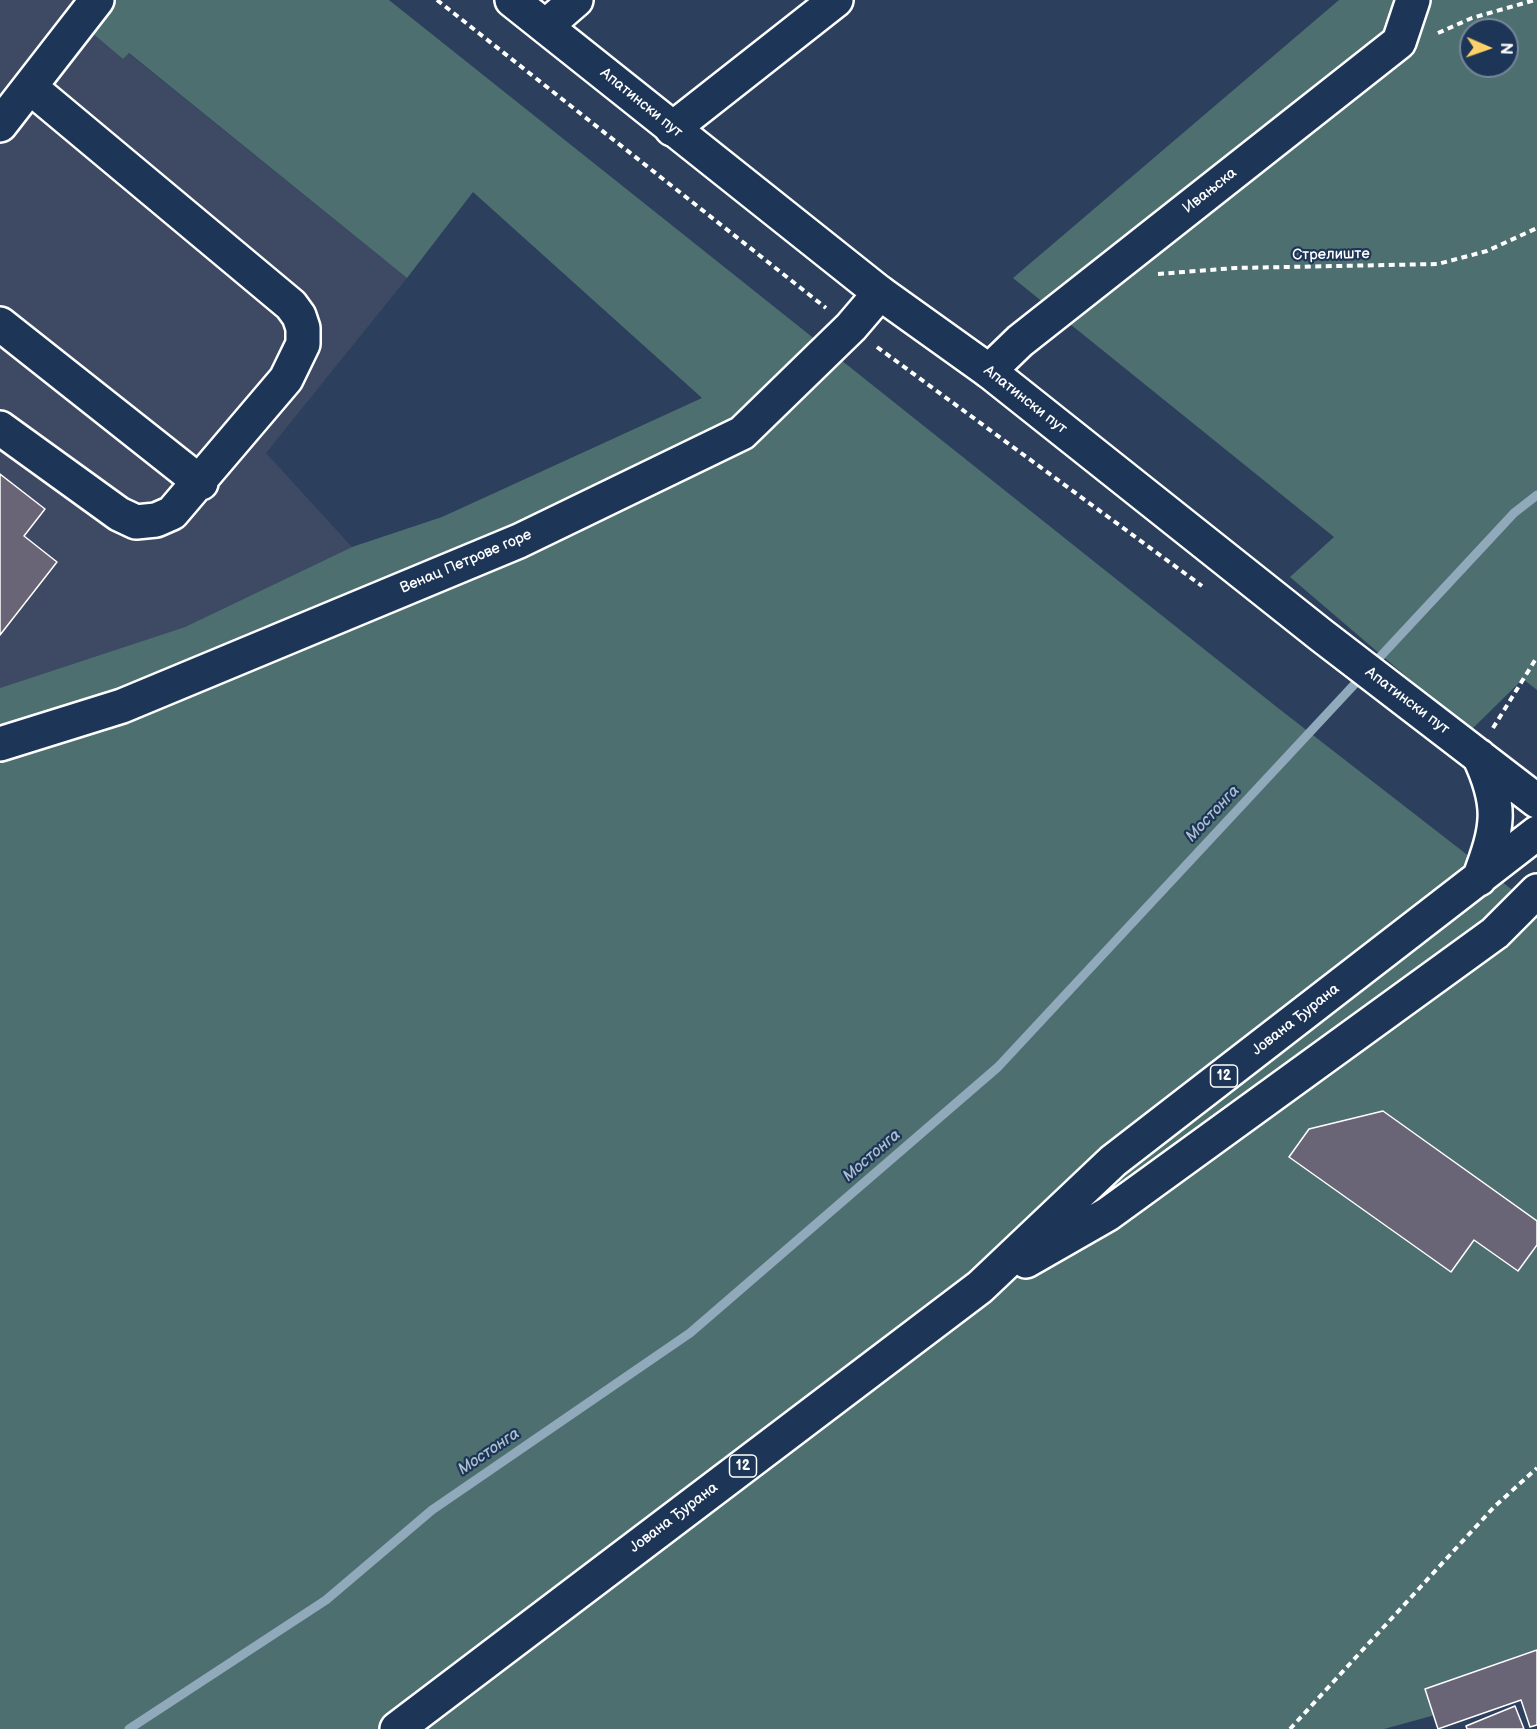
<!DOCTYPE html>
<meta charset="utf-8">
<style>
body{margin:0}
#map{position:relative;width:1537px;height:1729px;overflow:hidden;background:#2c3f5d;font-family:"Balsamiq Sans",sans-serif}
canvas{display:block}
.north{position:absolute;left:1459px;top:18px;width:60px;height:60px;box-sizing:border-box;background:#1d3557;border:2px solid #77869a;border-radius:50%;rotate:92deg;font-size:16px;font-weight:700;line-height:24px;text-align:center;color:#fff}
.north::after{content:'';display:block;margin:auto;width:21px;height:27px;background:#ffd166;clip-path:polygon(50% 0,100% 100%,50% 72%,0 100%)}
</style>
<div id="map">
<canvas width="1537" height="1729"></canvas>
<div class="north">N</div>
</div>
<script>
const c = document.querySelector('canvas').getContext('2d');
c.lineJoin = 'round';
function paint(path, color) { c.fillStyle = color; c.fill(path, 'evenodd'); }
function trace(path, color, width, dash) { c.strokeStyle = color; c.lineWidth = width; c.lineCap = dash ? 'butt' : 'round'; c.setLineDash(dash || []); c.stroke(path); }
function label(font, color, halo, rows, align = 'center') {
  c.font = font + ' "Balsamiq Sans",sans-serif'; c.lineWidth = 4.5; c.setLineDash([]); c.textBaseline = 'middle'; c.strokeStyle = halo; c.fillStyle = color; for (const [text, x, y, turn = 0] of rows) {
    c.save(); c.translate(x, y); c.rotate((+turn || 0) * Math.PI / 180); c.textAlign = isNaN(turn) ? turn : align; if (halo) c.strokeText(text, 0, 0); c.fillText(text, 0, 0); c.restore();
  }
}
paint(new Path2D(`
 M0,0H74L103,22L93,34L123,59L128,53L407,278L266,453L352,547L185,627L0,688Z`), '#3e4a64');
paint(new Path2D(`
 M74,0H389L1278,708L1537,909V1687L1384,1729H0V688L185,627L352,547L442,517L702,398L473,192L407,278L129,53L123,59L92,33L102,22Z
 M1339,0H1537V690L1523,679L1470,731L1290,577L1334,537L1013,278ZM1471,30H1507V66H1471Z`), '#4d6f70');
trace(new Path2D(`
 M129,1729L326,1600L432,1510L690,1333L998,1067L1514,513L1537,495`), '#90a9bb', 9);
const building = new Path2D(`
 M0,474L45,509L24,536L57,562L0,635Z
 M1383,1111L1537,1221V1245L1518,1271L1474,1240L1451,1272L1289,1157L1309,1129Z
 M1537,1650V1725L1530,1727L1521,1700L1438,1729L1425,1689Z
 M1515,1706L1524,1729H1467L1466,1726Z`);
paint(building, '#696576');
trace(building, '#fff', 1.5);
const minor = new Path2D(`
 M546,26L576,0
 M0,125L97,0
 M672,129L836,0
 M0,324L201,483
 M989,371L1020,341L1399,42L1413,0
 M0,428L119,514L136,522L156,520L172,513L286,379L303,344V328L299,316L291,305L30,87
 M0,744L122,706L519,541L742,433L851,327L880,293`);
const major = new Path2D(`
 M512,0L880,293L989,371L1321,635L1537,801
 M1479,756C1503,807 1498,828 1479,879
 M1026,1261L1108,1214L1495,933L1537,891
 M397,1729L980,1287L1113,1161L1537,833`);
trace(minor, '#fff', 38);
trace(major, '#fff', 38);
trace(new Path2D(`
 M437,0L826,308
 M1438,33L1472,18L1535,0
 M1158,274L1235,268L1438,264L1487,251L1537,228
 M877,347L1202,586
 M1493,728L1537,657
 M1290,1729L1494,1507L1537,1468`), '#fff', 4, [6, 4.5]);
trace(minor, '#1d3557', 33);
trace(major, '#1d3557', 33);
for (const [x, y, w] of [
 [1224,1076,27],
 [743,1466,27]
]) { const box = new Path2D(); box.roundRect(x - w / 2, y - 11, w, 22, 4.5); c.fillStyle = '#1d3557'; c.fill(box); trace(box, '#fff', 1.5); }
label('bold 14px', '#fff', null, [
 ["12",1224,1076],
 ["12",743,1466]
]);
label('15px', '#fff', '#1d3557', [
 ["Апатински пут",641,103,39],
 ["Ивањска",1210,191,-38],
 ["Стрелиште",1331,255,-1],
 ["Апатински пут",1025,400,38],
 ["Венац Петрове горе",466,562,-23],
 ["Апатински пут",1407,701,37],
 ["Јована Ђурана",1296,1020,-38],
 ["Јована Ђурана",674,1518,-37]
]);
label('italic 16px', '#acbfcc', '#1d3557', [
 ["Мостонга",1213,814,-47],
 ["Мостонга",872,1156,-41],
 ["Мостонга",489,1452,-34]
]);
</script>
